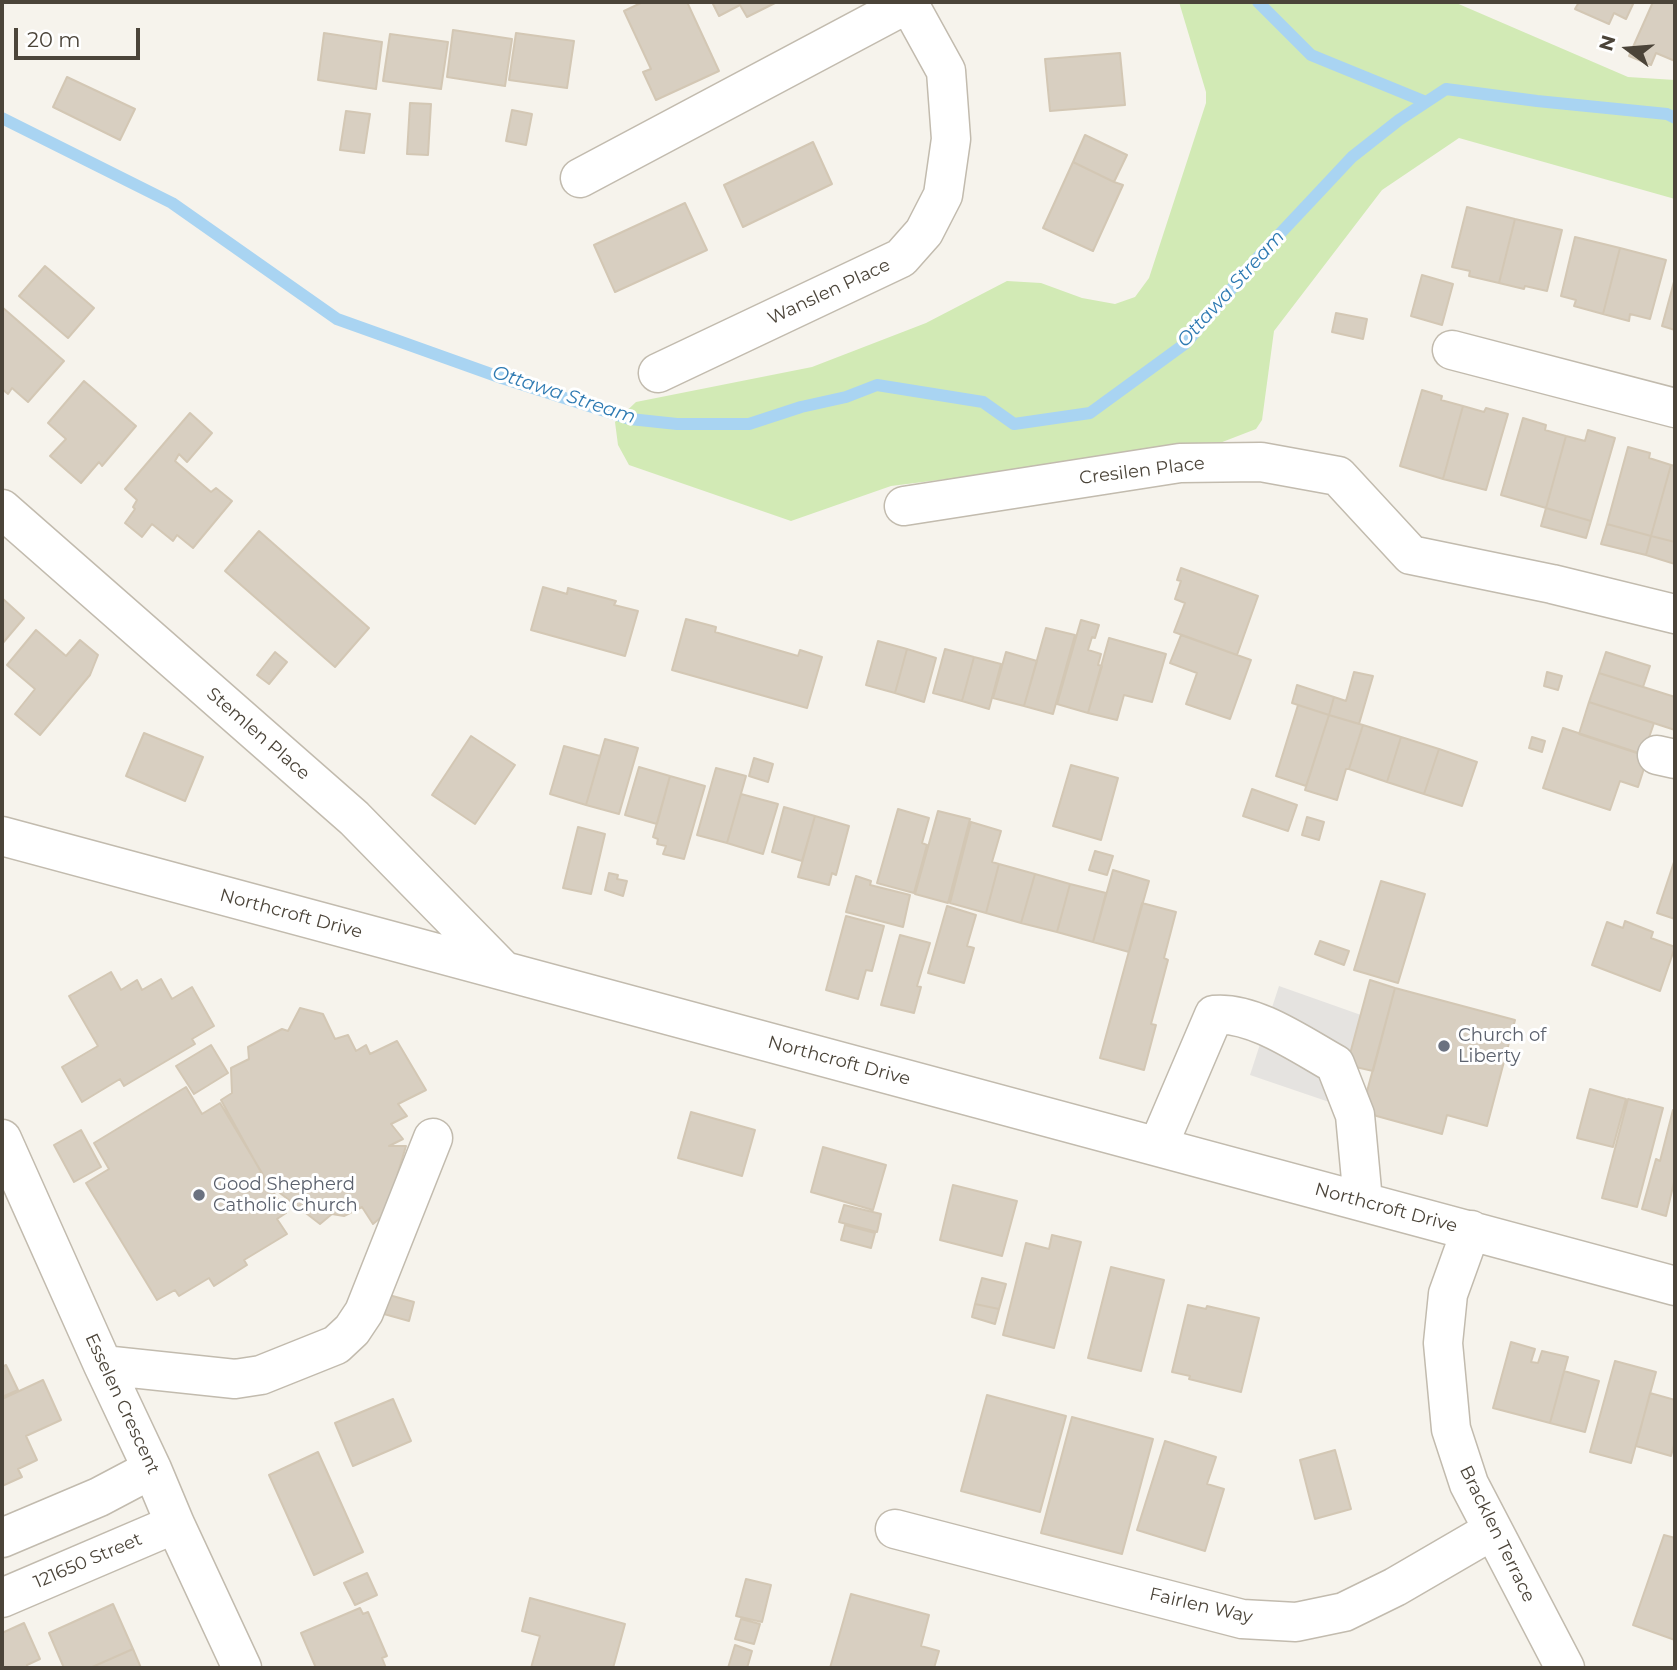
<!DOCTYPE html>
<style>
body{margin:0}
#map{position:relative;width:1677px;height:1670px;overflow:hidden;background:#f6f3ec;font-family:Montserrat,sans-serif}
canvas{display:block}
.frame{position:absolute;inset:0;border:4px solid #4b4439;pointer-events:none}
.north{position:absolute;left:1593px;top:14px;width:70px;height:70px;-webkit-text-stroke:5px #fff;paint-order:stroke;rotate:286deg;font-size:19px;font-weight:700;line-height:28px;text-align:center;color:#4b4439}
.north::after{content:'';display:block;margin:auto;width:24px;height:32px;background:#4b4439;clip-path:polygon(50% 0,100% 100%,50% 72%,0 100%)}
.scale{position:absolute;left:14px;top:28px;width:126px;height:32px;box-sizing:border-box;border:4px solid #4b4439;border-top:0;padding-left:9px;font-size:21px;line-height:24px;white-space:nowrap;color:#4b4439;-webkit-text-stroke:5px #fff;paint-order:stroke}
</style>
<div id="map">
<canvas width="1677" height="1670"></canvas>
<div class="frame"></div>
<div class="north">N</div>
<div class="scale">20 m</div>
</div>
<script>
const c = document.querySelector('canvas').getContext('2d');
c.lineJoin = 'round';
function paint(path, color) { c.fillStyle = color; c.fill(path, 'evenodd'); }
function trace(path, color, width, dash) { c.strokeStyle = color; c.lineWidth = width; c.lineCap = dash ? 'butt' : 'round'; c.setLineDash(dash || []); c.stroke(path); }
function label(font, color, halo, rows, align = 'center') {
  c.font = font + ' Montserrat,sans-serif'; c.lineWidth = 6; c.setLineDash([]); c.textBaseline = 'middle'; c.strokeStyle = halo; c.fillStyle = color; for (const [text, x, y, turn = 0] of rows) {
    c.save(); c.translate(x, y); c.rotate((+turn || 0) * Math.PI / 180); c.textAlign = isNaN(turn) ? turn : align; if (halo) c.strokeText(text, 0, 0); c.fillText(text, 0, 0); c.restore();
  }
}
paint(new Path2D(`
 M1179,2H1454L1628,77L1675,80V199L1459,138L1382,190L1274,331L1262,420L1256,429L1212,446L891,486L791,521L629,465L618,445L615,422L636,402L812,367L926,323L1007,281L1041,283L1082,298L1115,304L1135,297L1149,278L1206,103V92Z`), '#d2eab5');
paint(new Path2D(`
 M1279,986L1361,1015L1335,1104L1250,1075Z`), '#e5e3e0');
trace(new Path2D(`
 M1258,2L1311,55L1426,102
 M2,118L172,203L337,319L502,378L630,419L677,424H749L801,407L846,397L877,385L983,402L1014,424L1090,413L1186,343L1260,255L1352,157L1399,120L1446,89L1537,101L1667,114L1675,118`), '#a9d4f2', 12);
const building = new Path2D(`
 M643,2H687L719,71L656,100L643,72L651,69L624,11Z
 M712,2H777L747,17L740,5L719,16Z
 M1579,2H1634L1626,19L1614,13L1609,24L1575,9Z
 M1653,2H1675V61L1656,53L1651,65L1629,56Z
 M453,30L512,39L505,86L447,77Z
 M324,33L382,42L376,89L318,80Z
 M516,33L574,41L567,88L509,80Z
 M390,34L448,42L441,89L383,81Z
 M1120,53L1125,105L1050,111L1045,59Z
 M67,77L135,109L120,140L53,107Z
 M410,103L431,104L428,155L407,154Z
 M512,110L532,114L526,145L506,141Z
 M346,111L370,114L364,153L340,150Z
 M1085,135L1127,155L1114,182L1073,162Z
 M813,142L832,184L743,227L724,185Z
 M1073,162L1114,182L1123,185L1093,251L1043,228Z
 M685,203L707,250L615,292L594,245Z
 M1467,207L1515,219L1499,283L1469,276L1470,271L1452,267Z
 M1515,219L1562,230L1547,291L1525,286L1524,289L1499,283Z
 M1575,237L1620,248L1603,314L1574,306L1576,300L1561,296Z
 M1620,248L1666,260L1650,319L1630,314L1629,321L1603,314Z
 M45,266L94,308L68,338L19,296Z
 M1422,275L1453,284L1442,325L1411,316Z
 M1675,278V330L1662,326Z
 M2,307L64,361L28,402L12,388L8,394L2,389Z
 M1336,313L1367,319L1363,339L1332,332Z
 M84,381L136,426L102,466L99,462L81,483L50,456L66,439L48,423Z
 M1422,390L1442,396L1441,400L1463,406L1443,479L1400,466Z
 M1463,406L1484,412L1486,408L1508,414L1486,490L1443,479Z
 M190,413L212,433L187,462L179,454L175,461L211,492L216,488L232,501L193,548L177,535L173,541L152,524L142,537L125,523L135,509L133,507L137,500L125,489Z
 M1523,418L1546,425L1545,430L1566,436L1546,508L1501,495Z
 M1588,430L1615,438L1591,521L1546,508L1566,436L1585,441Z
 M1628,447L1650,453L1649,458L1671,465L1651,536L1607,524Z
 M1671,465L1675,466V542L1651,536Z
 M1546,508L1591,521L1586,538L1541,526Z
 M1607,524L1651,536L1646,555L1601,544Z
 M259,531L369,628L335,667L225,571Z
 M1651,536L1675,542V564L1646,555Z
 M1181,568L1258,596L1237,655L1174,632L1185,603L1175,599L1181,581L1177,580Z
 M543,587L567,594L568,588L616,601L614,605L638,611L625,656L531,630Z
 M2,598L24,618L2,644Z
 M686,619L716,627L715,632L798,656L800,650L822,657L807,708L672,670Z
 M1081,620L1099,625L1095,638L1092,637L1088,650L1101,654L1098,665L1102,666L1088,713L1057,704Z
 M1046,628L1075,635L1053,714L1024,706Z
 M36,630L66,656L80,640L98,655L90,675L40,735L15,714L35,689L7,665Z
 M1181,635L1251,660L1230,719L1186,704L1197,673L1170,663Z
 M1109,638L1166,654L1152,702L1124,695L1117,720L1088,713Z
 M878,641L907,649L895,693L866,685Z
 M907,649L936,658L924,702L895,693Z
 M945,649L974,657L962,701L933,693Z
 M275,652L287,662L269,684L257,675Z
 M1006,652L1037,661L1024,706L993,698Z
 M1606,652L1650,666L1643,687L1599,673Z
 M974,657L1001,664L989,709L962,701Z
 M1354,672L1373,676L1359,724L1329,715L1334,697L1346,701Z
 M1547,672L1562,676L1558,690L1544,686Z
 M1599,673L1675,697V730L1589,702Z
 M1297,685L1334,697L1329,715L1292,703Z
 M1589,702L1654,723L1643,755L1579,734Z
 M1298,705L1329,715L1306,786L1276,776Z
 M1329,715L1363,725L1349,769H1346L1337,800L1305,790Z
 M1363,725L1401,737L1387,782L1349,769Z
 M1563,728L1648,756L1638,787L1620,781L1610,810L1543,788Z
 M144,733L203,757L185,801L126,776Z
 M471,736L515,765L475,824L432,795Z
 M1401,737L1439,749L1424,794L1387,782Z
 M1532,737L1545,741L1542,752L1529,748Z
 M605,739L638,748L619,814L586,805Z
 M564,746L600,756L586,805L550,794Z
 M1439,749L1477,762L1462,806L1424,794Z
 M754,758L773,764L768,782L749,776Z
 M1071,765L1118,778L1101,840L1053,826Z
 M639,767L670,776L657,824L625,815Z
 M716,768L746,776L727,843L697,835Z
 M670,776L705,786L684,859L663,854L666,846L657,844L658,839L653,837Z
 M1252,789L1297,805L1288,831L1243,816Z
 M741,794L778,804L763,854L727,843Z
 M784,807L815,816L802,861L772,852Z
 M898,809L929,818L922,843L927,845L914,893L877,883Z
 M938,811L970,819L948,903L915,894Z
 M815,816L849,826L836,875L832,873L829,885L798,877Z
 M1307,817L1324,822L1319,840L1302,835Z
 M971,822L1001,831L992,862L999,864L986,913L950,903Z
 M578,827L605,834L591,894L563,888Z
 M1095,851L1113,856L1107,875L1089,870Z
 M1675,859V919L1657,913Z
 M999,864L1035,874L1021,923L986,913Z
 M1113,870L1149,881L1129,952L1093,942Z
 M609,873L618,875L617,879L627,881L623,896L605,890Z
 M1035,874L1070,884L1057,932L1021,923Z
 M856,876L871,881L870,885L910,895L903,927L846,912Z
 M1381,881L1425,894L1398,983L1354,970Z
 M1070,884L1106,893L1093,942L1057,932Z
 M1142,903L1176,912L1164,958L1168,960L1151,1024L1156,1025L1144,1070L1100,1058Z
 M947,906L976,915L967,946L974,948L964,983L928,973Z
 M846,916L884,926L872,971L866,970L858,999L826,990Z
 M1625,921L1653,932L1651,938L1675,947L1660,991L1592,965L1607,922L1623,928Z
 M900,935L930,943L917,986L921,987L914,1013L881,1005Z
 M1320,941L1349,951L1344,965L1315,954Z
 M111,972L121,990L137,980L142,990L161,979L172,999L192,987L214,1026L192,1039L195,1044L124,1086L120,1079L82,1102L62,1067L98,1046L69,996Z
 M1370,980L1395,988L1373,1071L1347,1065Z
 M1395,988L1515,1020L1487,1126L1447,1115L1442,1134L1373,1115L1366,1095Z
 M300,1008L323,1014L335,1039L348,1035L356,1051L366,1045L370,1054L397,1041L426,1090L398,1104L407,1116L391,1124L403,1139L389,1146H406L386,1213L373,1224L362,1207L344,1216L332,1214L320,1224L267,1183L221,1100L232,1093L231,1068L249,1059L248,1047L282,1029L288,1031Z
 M211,1045L228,1073L194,1094L176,1066Z
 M186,1087L202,1114L220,1103L286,1213L277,1219L287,1234L244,1260L247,1265L214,1286L209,1278L179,1296L175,1290L157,1300L86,1183L109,1169L94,1143Z
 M1590,1089L1626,1099L1613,1147L1577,1138Z
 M1628,1099L1663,1108L1637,1207L1602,1198Z
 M1673,1110L1675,1111V1178L1666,1216L1642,1209L1656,1159L1660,1161Z
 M691,1112L755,1130L742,1176L678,1158Z
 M81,1130L101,1167L74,1182L54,1145Z
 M823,1147L886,1165L873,1210L811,1192Z
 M953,1185L1017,1201L1002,1256L940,1240Z
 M844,1205L881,1214L877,1232L839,1222Z
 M845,1225L875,1233L871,1248L841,1240Z
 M1052,1235L1081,1242L1054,1348L1003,1335L1026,1243L1049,1249Z
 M1111,1267L1164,1280L1141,1371L1088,1358Z
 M982,1278L1006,1284L999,1309L975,1304Z
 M389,1295L414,1302L409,1321L384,1314Z
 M975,1304L999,1309L995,1324L972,1317Z
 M1188,1305L1206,1309L1207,1306L1259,1318L1241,1392L1189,1379L1190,1376L1172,1372Z
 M1511,1342L1535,1349L1531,1362L1538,1363L1542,1351L1568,1357L1550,1423L1493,1408Z
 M1615,1361L1656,1372L1631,1463L1590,1452Z
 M6,1365L18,1390L2,1397V1367Z
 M1564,1371L1599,1381L1585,1432L1550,1423Z
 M43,1380L61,1420L26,1436L37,1460L18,1469L22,1477L2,1486V1399Z
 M1650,1393L1675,1400V1441L1671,1456L1636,1446Z
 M987,1395L1066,1416L1040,1512L961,1491Z
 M393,1399L411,1441L353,1466L335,1423Z
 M1072,1417L1153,1439L1122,1554L1041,1533Z
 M1165,1441L1216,1457L1207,1484L1224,1489L1205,1551L1137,1530Z
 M1335,1450L1351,1509L1315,1519L1300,1460Z
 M318,1452L363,1552L314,1575L269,1475Z
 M1664,1535L1675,1538V1640L1633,1625Z
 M367,1573L377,1595L355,1605L344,1583Z
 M746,1579L771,1585L762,1622L736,1616Z
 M851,1594L929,1615L921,1646L939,1651L934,1668H830Z
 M530,1598L625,1624L613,1668H531L540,1636L522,1631Z
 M113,1604L133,1649L90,1668H64L49,1633Z
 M360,1608L363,1614L368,1612L387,1656L382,1658L386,1668H316L301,1633Z
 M741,1619L760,1624L754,1644L735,1639Z
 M24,1623L40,1659L27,1665L28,1668H3L2,1664V1633Z
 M735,1645L752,1651L747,1668H728Z
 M133,1649L141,1668H90Z`);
paint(building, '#d8cfc1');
trace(building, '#d3c7b4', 2);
const minor = new Path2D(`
 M580,178L909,3
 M1452,350L1675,408
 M658,373L901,258L924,232L943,195L951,139L946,71L908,2
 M904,506L1180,463L1261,462L1338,476L1411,555L1552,584L1675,614
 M2,509L354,818L502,969
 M1657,755L1675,759
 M2,836L1675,1286
 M2,1139L103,1365L152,1469L175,1524L242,1668
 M1158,1146L1214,1015C1253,1011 1301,1045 1335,1064L1355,1115L1363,1201
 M1471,1230L1448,1294L1443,1343L1451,1429L1469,1484L1565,1668
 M103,1365L235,1379L261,1375L336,1345L352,1330L364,1312L433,1138
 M895,1529L1242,1619L1296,1622L1344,1612L1395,1587L1493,1530
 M2,1538L99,1497L152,1469
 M2,1598L175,1524`);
trace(minor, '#c2bbae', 41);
trace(minor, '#fff', 38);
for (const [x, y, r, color] of [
 [1444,1046,7,"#6b7280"],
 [199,1195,7,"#6b7280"]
]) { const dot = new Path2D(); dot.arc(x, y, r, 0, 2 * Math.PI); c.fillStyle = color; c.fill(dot); trace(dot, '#fff', 2.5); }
label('18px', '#4b4439', '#fff', [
 ["Wanslen Place",829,292,-25],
 ["Cresilen Place",1142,471,-7],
 ["Stemlen Place",258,734,41],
 ["Northcroft Drive",291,914,15],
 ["Northcroft Drive",839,1061,15],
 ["Northcroft Drive",1386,1208,15],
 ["Esselen Crescent",122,1404,65],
 ["Bracklen Terrace",1497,1534,64],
 ["121650 Street",88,1561,-23],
 ["Fairlen Way",1201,1606,13]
]);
label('18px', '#5b616d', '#fff', [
 ["Church of",1458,1036],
 ["Liberty",1458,1057],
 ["Good Shepherd",213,1185],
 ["Catholic Church",213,1206]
], 'left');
label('italic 19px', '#2e7ab2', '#fff', [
 ["Ottawa Stream",1231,289,-48],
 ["Ottawa Stream",564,395,18]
]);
</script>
